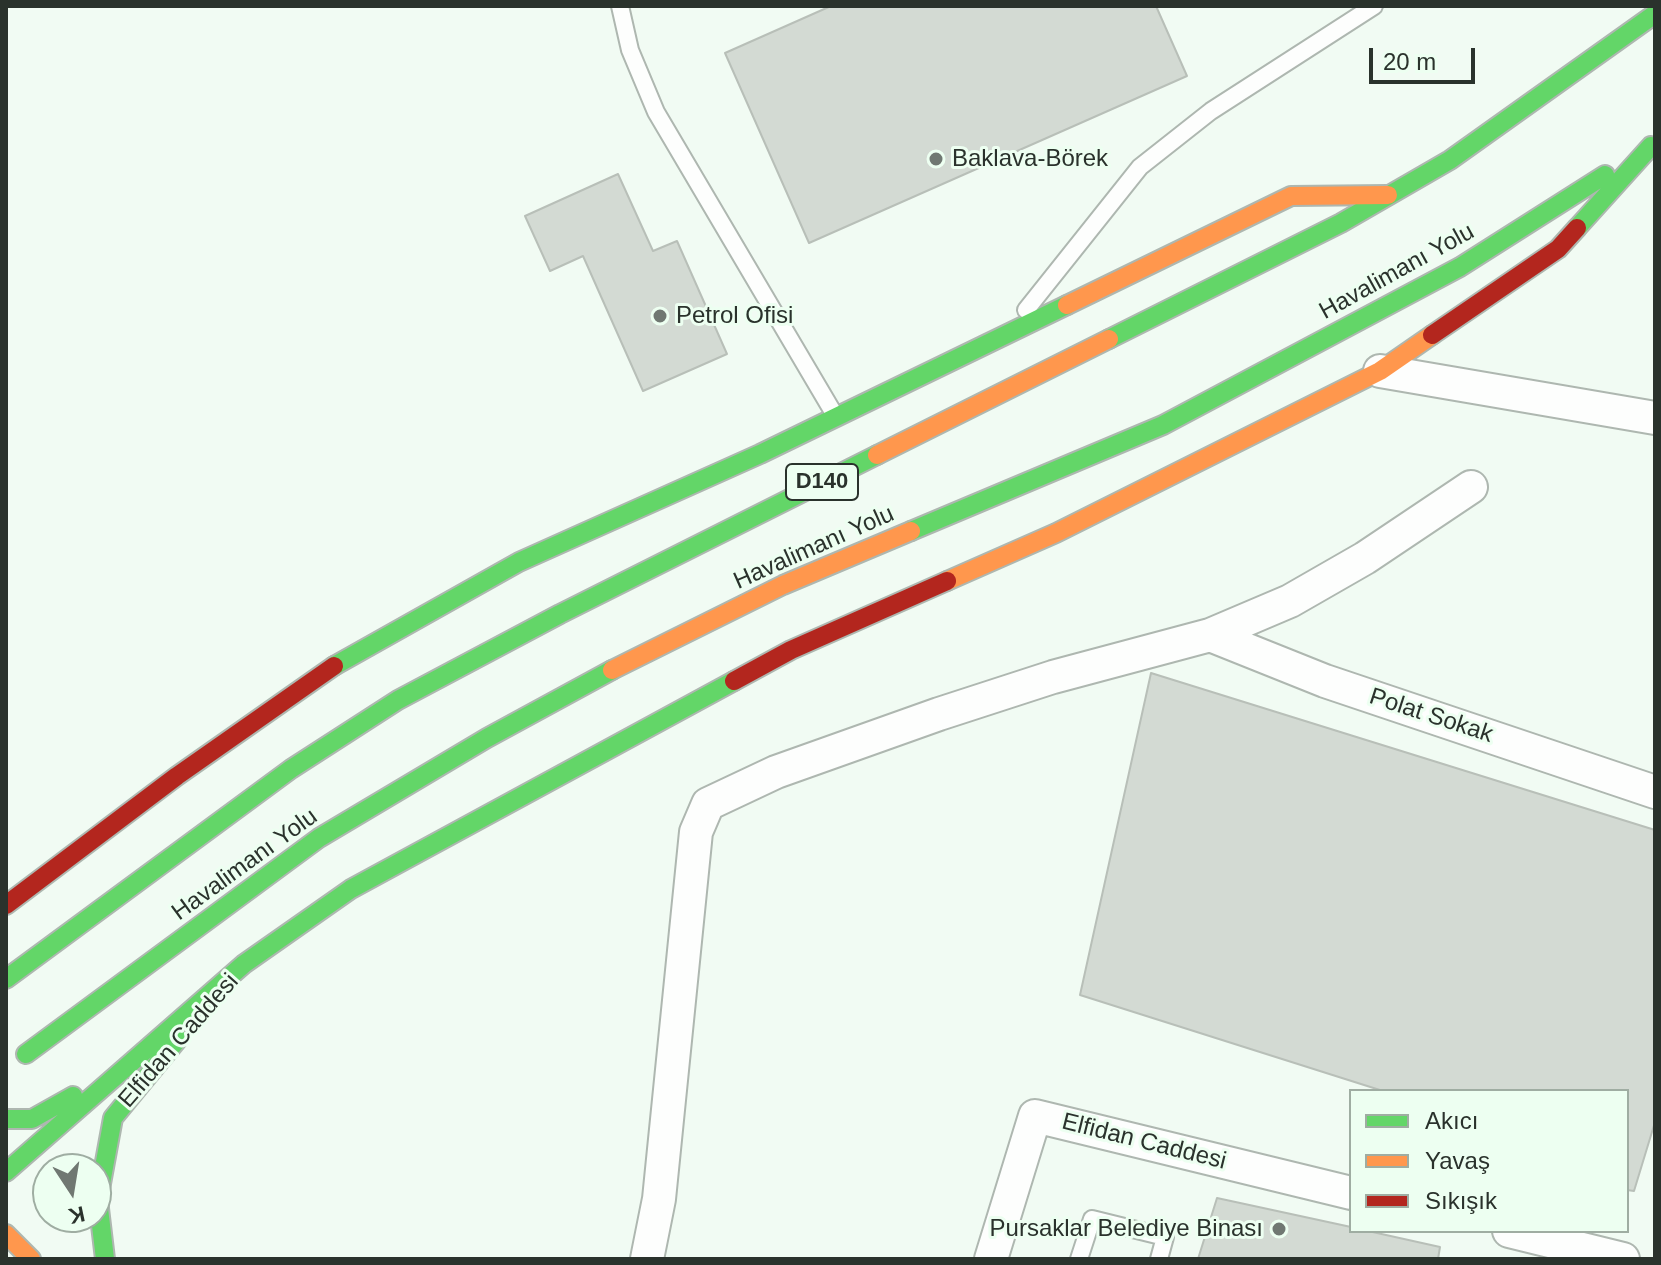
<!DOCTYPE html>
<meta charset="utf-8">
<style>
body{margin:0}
#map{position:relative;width:1661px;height:1265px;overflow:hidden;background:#f1fbf3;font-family:Arial,sans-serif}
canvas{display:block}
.frame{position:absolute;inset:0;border:8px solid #2a322c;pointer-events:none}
.legend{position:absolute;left:1349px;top:1089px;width:280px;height:144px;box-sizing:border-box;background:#edfff1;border:2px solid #9fada2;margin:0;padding:10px 14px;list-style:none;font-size:24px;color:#2a322c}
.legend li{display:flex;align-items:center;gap:16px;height:40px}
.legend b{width:40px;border:2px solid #9fada2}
.north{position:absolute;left:32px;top:1153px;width:80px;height:80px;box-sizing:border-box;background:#edfff1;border:2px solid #9fada2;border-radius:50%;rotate:168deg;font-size:22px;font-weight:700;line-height:32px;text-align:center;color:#2a322c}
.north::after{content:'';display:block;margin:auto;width:28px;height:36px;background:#707872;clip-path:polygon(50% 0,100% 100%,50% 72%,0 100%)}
.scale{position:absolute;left:1369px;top:48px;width:106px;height:36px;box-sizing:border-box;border:4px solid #2a322c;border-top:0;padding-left:10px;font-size:24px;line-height:28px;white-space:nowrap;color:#2a322c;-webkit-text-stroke:6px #edfff1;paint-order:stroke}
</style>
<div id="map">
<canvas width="1661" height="1265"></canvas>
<div class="frame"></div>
<ul class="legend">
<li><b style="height:10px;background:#63d668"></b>Akıcı</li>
<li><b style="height:10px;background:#ff974d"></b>Yavaş</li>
<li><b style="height:10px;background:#b3261e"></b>Sıkışık</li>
</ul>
<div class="north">K</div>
<div class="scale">20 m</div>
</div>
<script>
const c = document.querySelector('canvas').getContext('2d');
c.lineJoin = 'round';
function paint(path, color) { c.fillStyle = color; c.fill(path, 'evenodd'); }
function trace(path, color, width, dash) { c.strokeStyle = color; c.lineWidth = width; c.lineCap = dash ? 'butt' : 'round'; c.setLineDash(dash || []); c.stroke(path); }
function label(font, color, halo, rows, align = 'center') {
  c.font = font + ' Arial,sans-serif'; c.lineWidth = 6; c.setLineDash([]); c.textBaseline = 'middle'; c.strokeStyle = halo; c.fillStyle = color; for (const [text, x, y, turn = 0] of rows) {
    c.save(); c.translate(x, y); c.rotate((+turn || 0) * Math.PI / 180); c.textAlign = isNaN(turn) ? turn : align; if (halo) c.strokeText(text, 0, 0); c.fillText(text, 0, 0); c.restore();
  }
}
const building = new Path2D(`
 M831,6H1156L1187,76L809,243L725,53Z
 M618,174L653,251L677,241L727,354L643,391L583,256L550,271L525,216Z
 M1151,673L1655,830V1122L1634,1191L1627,1190V1091H1383L1080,995Z
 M1217,1198L1351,1227V1231H1368L1440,1247L1438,1259H1198Z`);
paint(building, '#d3dad3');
trace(building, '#b8bfb8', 2);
const lane = new Path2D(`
 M620,6L630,50L656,112L836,417
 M1026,310L1140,167L1211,111L1374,6
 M1079,1259L1092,1219L1165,1237L1159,1259`);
const street = new Path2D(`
 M1380,371L1655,418
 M1210,635L1325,681L1655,792
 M1509,1231L1623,1259
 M647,1259L659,1199L696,832L708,804L776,772L939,714L1053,677L1210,635L1290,601L1365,558L1471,487
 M991,1259L1035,1116L1351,1193`);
const fast = new Path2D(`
 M1577,228L1651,146
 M1109,339L1341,223L1450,160L1655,14
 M911,531L1163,425L1460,267L1605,175
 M334,666L519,562L760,454L1067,305
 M6,979L291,769L398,700L560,614L877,455
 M26,1054L319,838L487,738L612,670
 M6,1119H32L73,1096
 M6,1172L244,964L351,889L734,681
 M105,1259L98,1200L113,1118L178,1039`);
const slow = new Path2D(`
 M1067,305L1291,196L1388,195
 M877,455L1109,339
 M947,581L1056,533L1380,371L1432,335
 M612,670L783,585L911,531
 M6,1234L31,1259`);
const jam = new Path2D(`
 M1432,335L1558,249L1577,228
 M734,681L791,650L947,581
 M6,905L177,776L334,666`);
trace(lane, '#aeb7b0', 20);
trace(street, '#aeb7b0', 36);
trace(fast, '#aeb7b0', 22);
trace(slow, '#aeb7b0', 22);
trace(jam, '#aeb7b0', 22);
trace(lane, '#fdfefd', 16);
trace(street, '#fdfefd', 32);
trace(fast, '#63d668', 18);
trace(slow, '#ff974d', 18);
trace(jam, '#b3261e', 18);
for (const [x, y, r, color] of [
 [936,159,8,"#707872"],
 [660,316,8,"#707872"],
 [1279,1229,8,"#707872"]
]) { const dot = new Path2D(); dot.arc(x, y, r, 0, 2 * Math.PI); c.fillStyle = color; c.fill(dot); trace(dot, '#edfff1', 3); }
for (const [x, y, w] of [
 [822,482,72]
]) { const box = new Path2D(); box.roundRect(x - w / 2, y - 18, w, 36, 6); c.fillStyle = '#edfff1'; c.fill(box); trace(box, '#2a322c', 2); }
label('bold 22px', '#2a322c', null, [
 ["D140",822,482]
]);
label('24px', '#2a322c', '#edfff1', [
 ["Baklava-Börek",952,159],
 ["Petrol Ofisi",676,316],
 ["Pursaklar Belediye Binası",1263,1229,"right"]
], 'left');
label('24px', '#2a322c', '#edfff1', [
 ["Havalimanı Yolu",1397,272,-29],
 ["Havalimanı Yolu",814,548,-24],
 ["Polat Sokak",1431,716,18],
 ["Havalimanı Yolu",245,865,-36],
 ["Elfidan Caddesi",179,1041,-49],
 ["Elfidan Caddesi",1144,1142,14]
]);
</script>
